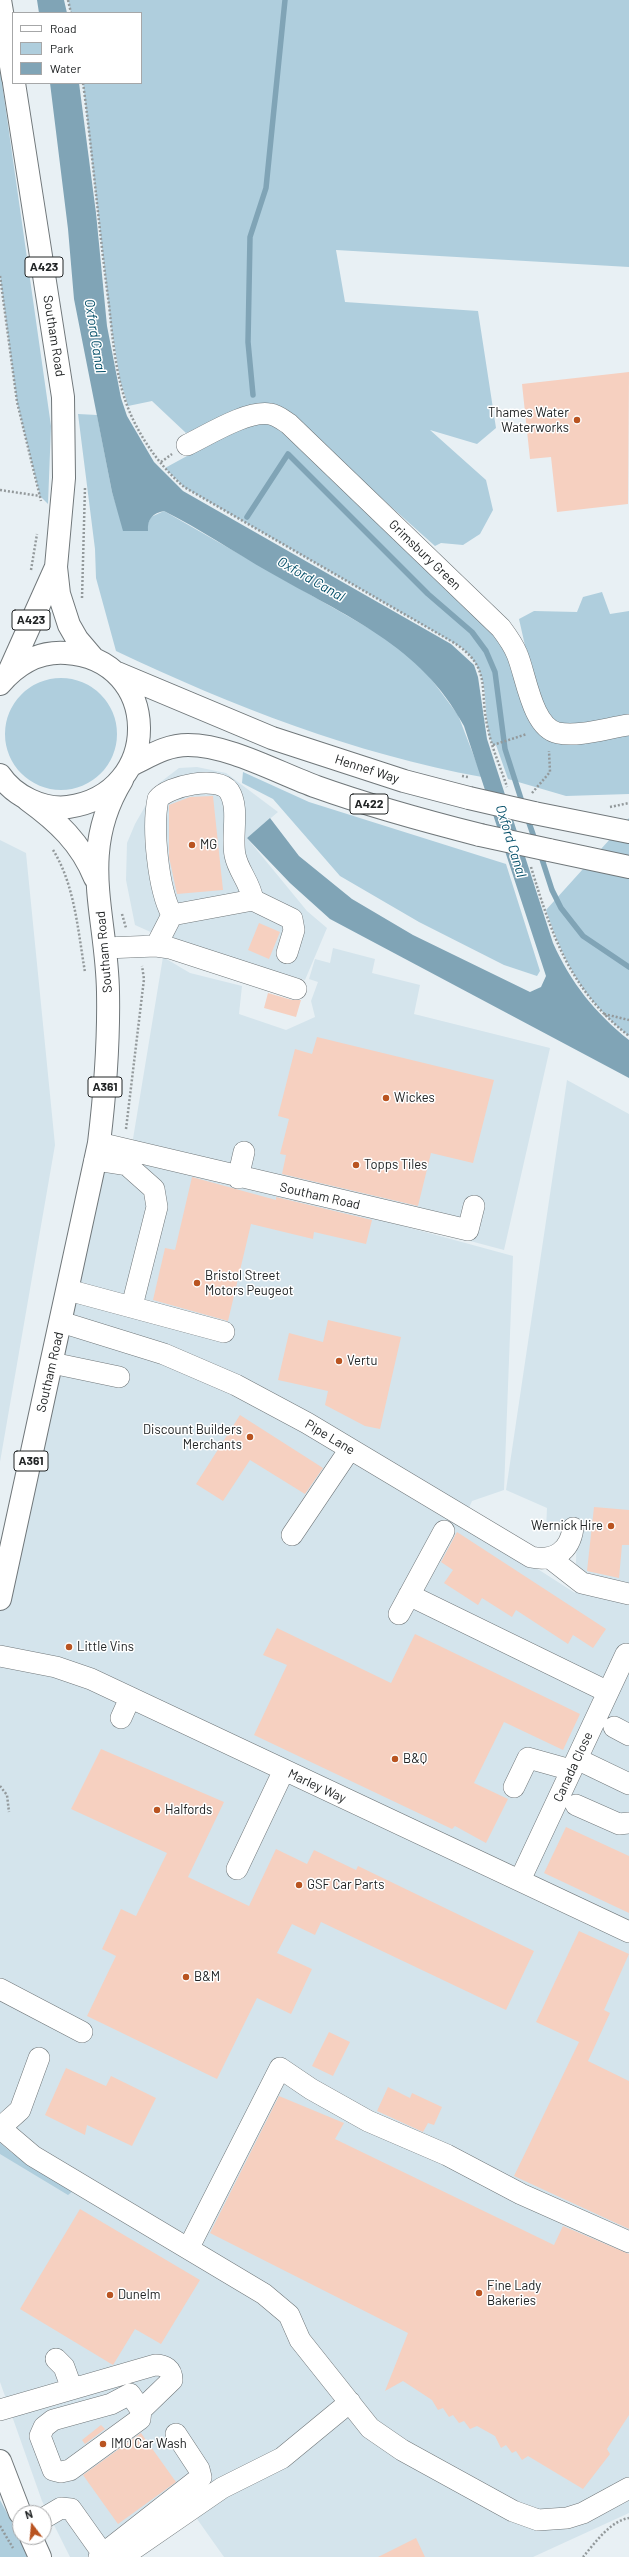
<!DOCTYPE html>
<style>
body{margin:0}
#map{position:relative;width:629px;height:2557px;overflow:hidden;background:#e8f0f4;font-family:Barlow,sans-serif}
canvas{display:block}
.legend{position:absolute;left:12px;top:12px;width:130px;height:72px;box-sizing:border-box;background:#fff;border:1px solid #a6a7a8;margin:0;padding:5px 7px;list-style:none;font-size:12px;color:#212425}
.legend li{display:flex;align-items:center;gap:8px;height:20px}
.legend b{width:20px;border:1px solid #a6a7a8}
.north{position:absolute;left:12px;top:2505px;width:40px;height:40px;box-sizing:border-box;background:#fff;border:1px solid #a6a7a8;border-radius:50%;rotate:344deg;font-size:11px;font-weight:700;line-height:16px;text-align:center;color:#212425}
.north::after{content:'';display:block;margin:auto;width:14px;height:18px;background:#b95421;clip-path:polygon(50% 0,100% 100%,50% 72%,0 100%)}
</style>
<div id="map">
<canvas width="629" height="2557"></canvas>
<ul class="legend">
<li><b style="height:5px;background:#fff"></b>Road</li>
<li><b style="height:11px;background:#afcedd"></b>Park</li>
<li><b style="height:11px;background:#80a4b6"></b>Water</li>
</ul>
<div class="north">N</div>
</div>
<script>
const c = document.querySelector('canvas').getContext('2d');
c.lineJoin = 'round';
function paint(path, color) { c.fillStyle = color; c.fill(path, 'evenodd'); }
function trace(path, color, width, dash) { c.strokeStyle = color; c.lineWidth = width; c.lineCap = dash ? 'butt' : 'round'; c.setLineDash(dash || []); c.stroke(path); }
function label(font, color, halo, rows, align = 'center') {
  c.font = font + ' Barlow,sans-serif'; c.lineWidth = 3; c.setLineDash([]); c.textBaseline = 'middle'; c.strokeStyle = halo; c.fillStyle = color; for (const [text, x, y, turn = 0] of rows) {
    c.save(); c.translate(x, y); c.rotate((+turn || 0) * Math.PI / 180); c.textAlign = isNaN(turn) ? turn : align; if (halo) c.strokeText(text, 0, 0); c.fillText(text, 0, 0); c.restore();
  }
}
paint(new Path2D(`
 M197,767L226,773L278,812L247,838L307,911L327,928L305,980L175,943L135,925L126,880L127,843L135,824L158,784L179,768Z
 M0,840L26,853L55,1145L0,1462Z
 M333,948L375,959L372,973L420,985L414,1014L550,1048L504,1250L131,1151L163,957L190,973L242,986L239,1014L286,1030L315,1017L311,1001L318,982L309,979L315,959L330,963Z
 M567,1080L629,1114V2513L533,2557H224L185,2502L110,2557H70L42,2501L0,2382V1601L99,1143L513,1256L504,1490L472,1501L463,1521L575,1593L577,1529L565,1527L546,1530L547,1508L506,1490Z`), '#d4e4ec');
paint(new Path2D(`
 M68,0H629V267L336,250L345,302L478,311L496,428L477,444L430,430L486,480L493,510L480,534L463,545L441,543L435,546L276,404L259,405L186,433L152,401L128,406L120,380L111,325L83,83H141V13H71Z
 M0,69L51,426L48,504L40,496L17,402L0,276Z
 M78,414L97,415L112,492L118,511L148,523L151,517L164,511L386,638L423,668L458,715L482,777C355,754 232,706 116,651L96,578L95,549Z
 M264,422L288,430L526,650L519,619L534,611L577,612L583,597L602,592L610,614L629,611V794L566,796L508,779L496,745H493L490,738C481,701 493,674 461,647L184,487L165,468L242,426Z
 M5 734a56 56 0 1 1 112 0a56 56 0 1 1-112 0Z
 M243,772L309,802L506,864L540,971L537,976L504,965L419,922L340,876L273,799L242,783Z
 M629,818V1036C584,1000 564,963 546,910Z
 M0,2143L12,2153L74,2190L68,2195L0,2154Z
 M0,2500L31,2557H0Z`), '#afcedd');
paint(new Path2D(`
 M37,0H64L67,13H39Z
 M50,83H79L96,213L107,326L121,398L127,416L154,462L183,491L451,644L474,665L478,677L487,739L553,943C571,983 595,1013 629,1040V1078L330,919L290,883L247,838L270,818L299,856L352,899L413,935L530,992L541,987L546,976L464,726C421,645 345,616 269,572C234,552 200,529 164,511C153,513 147,519 148,531H123L112,492L74,299L68,229Z`), '#80a4b6');
trace(new Path2D(`
 M253,395L248,342L250,237L266,188L285,0
 M247,517L288,454L428,594L472,632L486,651L495,672L505,749L523,805
 M527,817L536,843
 M540,853L552,890L561,908L583,936L629,967`), '#80a4b6', 5.5);
paint(new Path2D(`
 M629,372L628,504L557,512L551,457L530,459L522,384Z
 M213,796L223,890L177,894L169,857V805L190,797Z
 M259,923L280,932L269,959L248,950Z
 M268,993L292,1000H301L296,1017L264,1008Z
 M317,1037L494,1080L473,1163L431,1153L418,1206L282,1174L286,1155L280,1154L289,1119L278,1116L295,1049L312,1054Z
 M192,1177L276,1200V1197L372,1220L366,1244L314,1232L313,1239L251,1224L228,1321L153,1300L165,1248L175,1250Z
 M328,1320L401,1337L380,1429L365,1426L325,1405L328,1391L278,1380L289,1333L323,1342Z
 M240,1415L323,1468L305,1494L250,1460L223,1501L196,1484Z
 M594,1507L629,1510V1545H622L619,1578L587,1571Z
 M457,1532L606,1629L593,1648L573,1635L568,1644L516,1610L512,1617L482,1598L478,1605L444,1583L453,1570L441,1562Z
 M277,1628L391,1683L415,1634L580,1714L563,1750L504,1722L474,1783L508,1799L486,1843L455,1826L452,1829L254,1735L287,1665L263,1655Z
 M101,1749L224,1802L188,1877L249,1906L276,1849L307,1864L314,1850L356,1870L358,1866L534,1951L506,2010L321,1922L315,1935L292,1924L277,1953L312,1969L291,2014L257,1998L217,2079L87,2016L116,1956L102,1949L121,1909L136,1916L167,1853L71,1809Z
 M566,1827L629,1856V1913L544,1873Z
 M579,1931L629,1954L604,2010L610,2013L588,2061L629,2081V2229L514,2176L579,2042L536,2022Z
 M329,2032L350,2042L333,2076L312,2066Z
 M66,2068L106,2086L111,2076L156,2098L132,2146L87,2125L85,2135L45,2115Z
 M388,2087L410,2098L412,2093L442,2107L434,2125L428,2123L423,2132L377,2111Z
 M279,2096L344,2123L335,2139L554,2245L563,2226L629,2254V2415L607,2449L610,2454L583,2489L528,2456L522,2460L516,2451L512,2453L506,2445L501,2448L495,2436L477,2426L470,2429L464,2421L459,2423L453,2415L449,2417L443,2408L438,2410L432,2400L403,2381L385,2391L408,2333L210,2233Z
 M80,2209L200,2280L161,2344L135,2329L113,2365L20,2309Z
 M101,2425L105,2429L85,2444L82,2440Z
 M141,2433L176,2482L118,2524L83,2475Z
 M416,2538L425,2557H378Z`), '#f6d0c0');
const minor = new Path2D(`
 M187,445C208,435 247,410 270,414C277,415 283,420 289,424L501,628C507,636 513,644 517,654C526,675 532,728 558,733C580,737 607,728 629,725
 M253,900L292,919L294,930L287,953
 M156,946L172,915C158,889 152,828 158,799C168,786 218,775 229,791C240,808 231,835 235,855C238,871 250,882 253,900L172,915
 M105,948L156,946L170,948L296,989
 M99,1143L468,1230L474,1206
 M95,1160L127,1165L154,1189L157,1207L132,1306
 M238,1178L244,1152
 M68,1290L224,1332
 M61,1322L164,1354L236,1385L307,1423L531,1557C554,1562 570,1551 573,1528
 M52,1363L119,1377
 M292,1535L350,1449
 M550,1558L582,1583L629,1594
 M409,1595L608,1692
 M399,1614L444,1531
 M0,1656L56,1667L91,1679L629,1932
 M121,1718L130,1698
 M614,1727L629,1735
 M577,1759L629,1784
 M514,1787L528,1758L571,1770
 M576,1805L619,1824L629,1823
 M237,1869L284,1770
 M520,1880L626,1654
 M0,1989L82,2032
 M0,2128L33,2156L264,2294L289,2315L300,2340L370,2428L402,2450L513,2511L538,2520L567,2518L583,2513L629,2488
 M0,2128L20,2110L39,2058
 M189,2247L280,2068L311,2089L368,2121L447,2155L521,2194L629,2242
 M56,2359L64,2367L72,2389
 M130,2394L141,2410L140,2419L70,2470L61,2472L53,2470L40,2436L44,2427L53,2420L111,2404Z
 M0,2410L155,2365C165,2365 172,2369 172,2380L141,2410
 M44,2518L61,2508L71,2509L103,2554
 M99,2557L201,2477L199,2469L176,2434
 M122,2557L222,2488L282,2458L350,2402`);
const major = new Path2D(`
 M28,800C57,821 81,843 95,878
 M0,1599L99,1143C105,1093 109,1043 108,992C107,915 77,853 122,780
 M0,2461L20,2513
 M31,2537L40,2557`);
const highway = new Path2D(`
 M0,0L13,78
 M14,83L63,397L64,478L56,567L59,594L69,625L77,639L94,659
 M117,673L272,738L404,781L469,798
 M8,674L56,567
 M0,684C17,664 39,651 66,653C162,659 164,794 68,807C43,810 14,796 0,775
 M131,765C150,756 166,745 188,745C229,745 278,773 317,787C370,806 425,821 480,835
 M534,813L629,832
 M549,850L629,867`);
trace(minor, '#70777a', 22);
trace(major, '#70777a', 24);
trace(highway, '#70777a', 24);
trace(new Path2D(`
 M68,0L71,13
 M83,83C93,157 99,231 109,305C113,341 116,382 131,415C143,442 162,468 184,487L451,641C494,667 478,689 488,729C492,749 501,768 507,787
 M0,276L17,402L41,501
 M161,462L172,454
 M0,490L40,496
 M31,570L37,534
 M82,598L85,487
 M493,745L527,734
 M532,793L550,772L549,751
 M610,807L629,803
 M53,850C75,885 78,932 85,972
 M531,867C552,936 570,990 629,1036
 M122,914L126,928
 M604,1014L629,1020
 M126,1129L144,979L142,966
 M0,1786L7,1795L9,1812
 M0,2526L13,2548
 M583,2557C595,2543 610,2521 629,2518`), '#93999b', 2.5, [2, 2]);
trace(minor, '#fff', 21);
trace(major, '#fff', 22);
trace(highway, '#fff', 22);
const highwayBridge = new Path2D(`
 M469,798L534,813
 M480,835L549,850`);
trace(highwayBridge, '#70777a', 24, []);
trace(new Path2D(`
 M462,776L468,777`), '#93999b', 2.5, [2, 2]);
trace(highwayBridge, '#fff', 22);
for (const [x, y, r, color] of [
 [577,420,4,"#b95421"],
 [192,845,4,"#b95421"],
 [386,1098,4,"#b95421"],
 [356,1165,4,"#b95421"],
 [197,1283,4,"#b95421"],
 [339,1361,4,"#b95421"],
 [250,1437,4,"#b95421"],
 [611,1526,4,"#b95421"],
 [69,1647,4,"#b95421"],
 [395,1759,4,"#b95421"],
 [157,1810,4,"#b95421"],
 [299,1885,4,"#b95421"],
 [186,1977,4,"#b95421"],
 [479,2293,4,"#b95421"],
 [110,2295,4,"#b95421"],
 [103,2444,4,"#b95421"]
]) { const dot = new Path2D(); dot.arc(x, y, r, 0, 2 * Math.PI); c.fillStyle = color; c.fill(dot); trace(dot, '#fff', 1.5); }
for (const [x, y, w] of [
 [44,267,38],
 [31,620,38],
 [369,804,38],
 [105,1087,34],
 [31,1461,34]
]) { const box = new Path2D(); box.roundRect(x - w / 2, y - 10, w, 20, 3); c.fillStyle = '#fff'; c.fill(box); trace(box, '#212425', 1); }
label('bold 12px', '#212425', null, [
 ["A423",44,267],
 ["A423",31,620],
 ["A422",369,804],
 ["A361",105,1087],
 ["A361",31,1461]
]);
label('13px', '#212425', '#fff', [
 ["Southam Road",54,336,81],
 ["Grimsbury Green",425,555,44],
 ["Hennef Way",367,769,18],
 ["Southam Road",104,952,-95],
 ["Southam Road",320,1196,13],
 ["Southam Road",50,1372,-77],
 ["Pipe Lane",330,1437,31],
 ["Canada Close",573,1767,-65],
 ["Marley Way",317,1786,25]
]);
label('13px', '#212425', '#fff', [
 ["Thames Water",569,413,"right"],
 ["Waterworks",569,428,"right"],
 ["MG",200,845],
 ["Wickes",394,1098],
 ["Topps Tiles",364,1165],
 ["Bristol Street",205,1276],
 ["Motors Peugeot",205,1291],
 ["Vertu",347,1361],
 ["Discount Builders",242,1430,"right"],
 ["Merchants",242,1445,"right"],
 ["Wernick Hire",603,1526,"right"],
 ["Little Vins",77,1647],
 ["B&Q",403,1759],
 ["Halfords",165,1810],
 ["GSF Car Parts",307,1885],
 ["B&M",194,1977],
 ["Fine Lady",487,2286],
 ["Bakeries",487,2301],
 ["Dunelm",118,2295],
 ["IMO Car Wash",111,2444]
], 'left');
label('italic 14px', '#044f69', '#fff', [
 ["Oxford Canal",95,336,81],
 ["Oxford Canal",311,579,30],
 ["Oxford Canal",511,841,73]
]);
</script>
